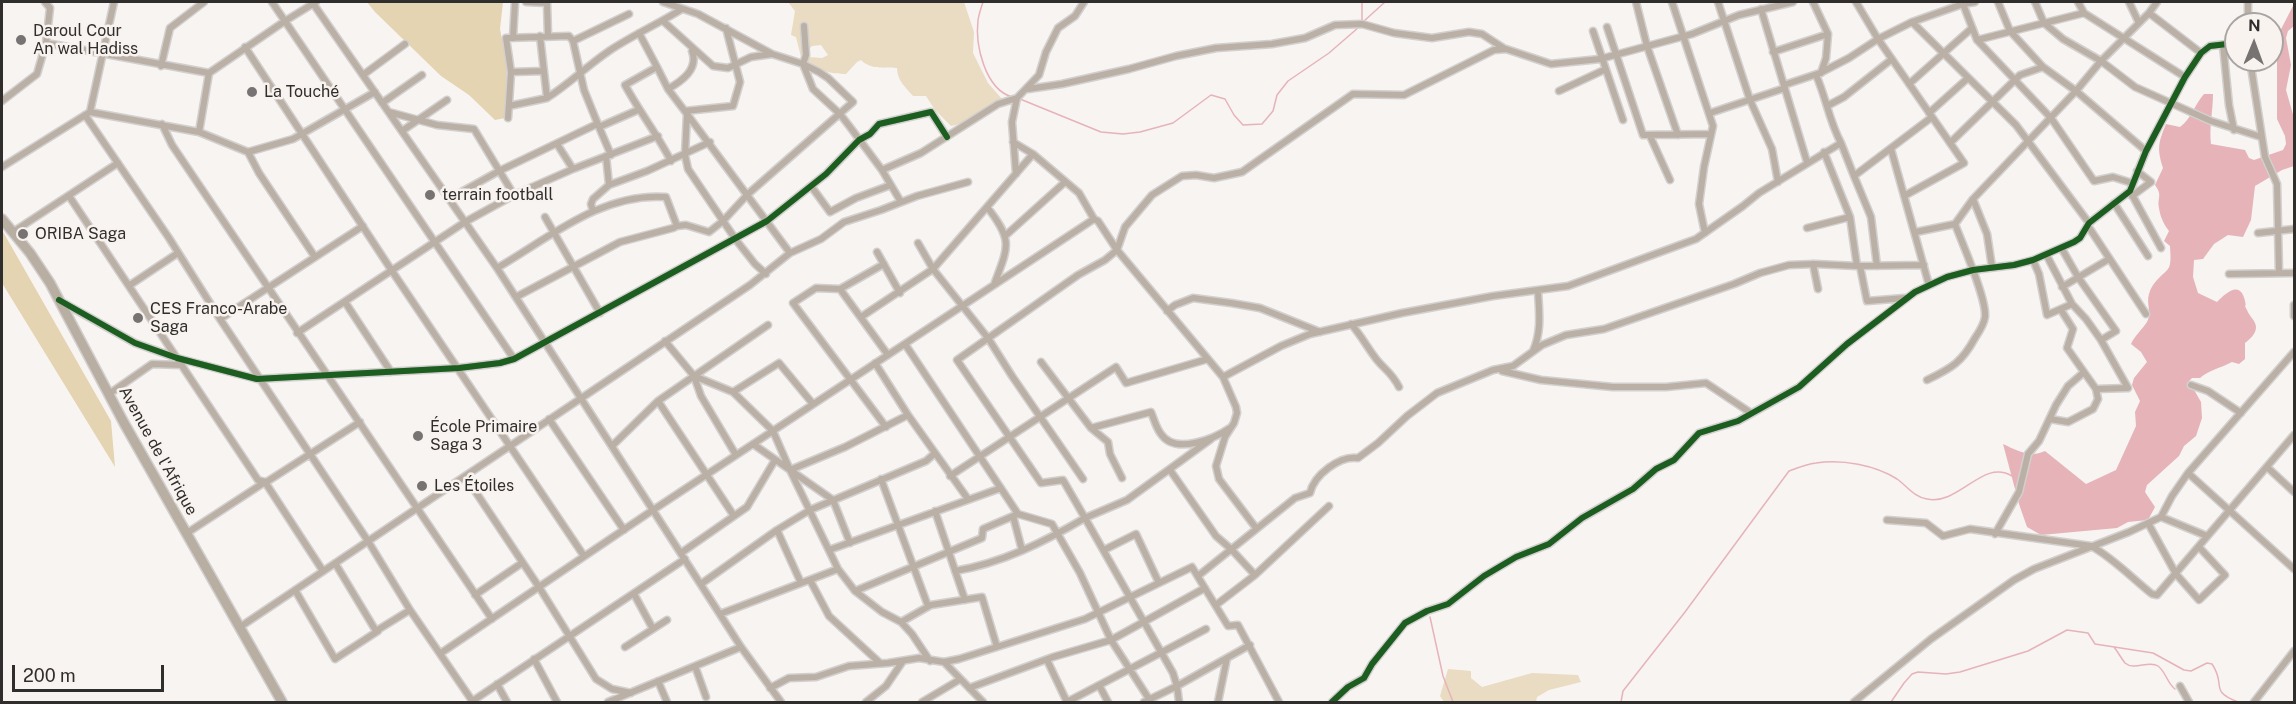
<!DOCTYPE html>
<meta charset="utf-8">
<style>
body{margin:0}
#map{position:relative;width:2296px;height:704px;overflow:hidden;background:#f7f4f2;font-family:"Public Sans",sans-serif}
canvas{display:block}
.frame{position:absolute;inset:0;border:3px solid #302e2d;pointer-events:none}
.north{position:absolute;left:2224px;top:12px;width:60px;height:60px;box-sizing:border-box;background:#f9f3f0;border:2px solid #a9a4a2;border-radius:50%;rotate:1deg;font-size:16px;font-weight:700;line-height:24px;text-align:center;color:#302e2d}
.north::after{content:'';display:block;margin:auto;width:21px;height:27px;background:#767372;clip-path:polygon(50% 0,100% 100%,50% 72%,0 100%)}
.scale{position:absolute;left:12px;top:665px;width:152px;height:27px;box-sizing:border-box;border:3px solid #302e2d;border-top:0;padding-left:8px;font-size:18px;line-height:21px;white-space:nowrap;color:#302e2d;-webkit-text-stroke:4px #f9f3f0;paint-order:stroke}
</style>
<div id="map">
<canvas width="2296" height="704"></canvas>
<div class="frame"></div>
<div class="north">N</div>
<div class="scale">200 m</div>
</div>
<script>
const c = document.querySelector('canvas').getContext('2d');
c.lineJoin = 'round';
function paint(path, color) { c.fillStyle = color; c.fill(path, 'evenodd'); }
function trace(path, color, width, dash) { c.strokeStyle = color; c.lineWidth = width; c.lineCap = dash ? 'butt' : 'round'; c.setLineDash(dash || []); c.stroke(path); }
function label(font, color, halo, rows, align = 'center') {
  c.font = font + ' "Public Sans",sans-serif'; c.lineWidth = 5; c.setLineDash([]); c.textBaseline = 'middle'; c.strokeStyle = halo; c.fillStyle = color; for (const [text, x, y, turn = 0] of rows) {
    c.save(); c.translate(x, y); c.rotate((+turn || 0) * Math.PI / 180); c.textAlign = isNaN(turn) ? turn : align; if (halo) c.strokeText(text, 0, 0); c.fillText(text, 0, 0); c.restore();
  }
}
paint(new Path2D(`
 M788,2H964L974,32L973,53L988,83L1002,99C988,110 968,123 951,126L935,110L926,96H913C905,87 897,80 897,68C883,67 871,70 861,60L857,62L846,74C833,74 815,71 807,60L809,57L822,58L828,55L821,45L812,46L801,57L796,37L791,35L795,11Z
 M1448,669L1471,671V678L1482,687L1532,673L1578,675L1581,682L1549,690L1537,697L1536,702H1444L1440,696Z`), '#eadcc2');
paint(new Path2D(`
 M367,2H503L500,29L507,66L505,118L495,120L469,95L441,76L375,12Z
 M2,230L111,421L115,467L2,283Z`), '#e5d4b1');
paint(new Path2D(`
 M2294,4V26L2288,31L2286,38L2291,65L2286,90L2294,118V166L2282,170L2255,186L2251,220L2243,237L2228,235L2214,244L2203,259L2194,260L2193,277L2198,293L2217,302C2225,294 2240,279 2245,301C2247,310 2243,302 2247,310C2249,316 2256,321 2256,327C2256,334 2250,339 2245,343V359L2239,364L2232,362C2221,368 2209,370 2200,378H2192L2189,381L2201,402L2202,418L2196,436L2184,446L2179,456L2147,485L2145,492L2155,507L2148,520L2128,522L2117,528L2041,535L2027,527L2019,504L2003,444C2018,451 2030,458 2045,451L2086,484L2116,470L2136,426L2135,412L2140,401L2132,385L2134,378L2147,362L2141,352L2131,344C2135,335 2142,330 2147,322C2152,314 2146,303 2149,294C2152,282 2161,277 2168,269C2172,264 2170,251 2170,246L2164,241L2169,231C2164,225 2160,216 2159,208C2157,197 2163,196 2155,185L2163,168C2157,149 2158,143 2166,124L2180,127C2191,119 2195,104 2204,94H2213C2213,111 2209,127 2211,144L2245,150L2249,158L2254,160L2283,150L2286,144L2285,136L2277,119V37Z`), '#e6b3b9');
trace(new Path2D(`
 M983,2C981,8 979,14 978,20C975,45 985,89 1012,97
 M1364,21L1385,2
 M1362,22V2
 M1020,99L1101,132L1123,134L1140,132L1173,123L1211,95L1225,99L1234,115L1243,125L1262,124L1273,111L1277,95L1288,81L1329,53L1359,27
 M1430,617L1443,676L1453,702
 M2114,647C2118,652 2121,658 2125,663C2134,671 2149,660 2158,666C2166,672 2167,683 2175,689
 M1621,702L1623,691L1685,612L1789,471C1797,468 1807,464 1816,463C1842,459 1875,465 1897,479C1907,486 1914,497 1927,499C1959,506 1983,458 2012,476
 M1891,702L1904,683L1912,674L1918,672L1946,674L1960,672L2028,651L2067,630L2088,633L2095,644L2153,653L2184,670L2191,671L2207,663L2212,664C2227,686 2208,690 2238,702`), '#e6b3b9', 1.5);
const minor = new Path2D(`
 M272,2L514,359
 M312,2L497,268L741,647L781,702
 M526,2L547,3L548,36
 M663,2L698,14L772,54L803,64L819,72L828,78L853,102L748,194L723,221L709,232L686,225L677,226
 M1636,2L1647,46L1678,135
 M1672,2L1713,126L1704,167L1699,204L1705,233
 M1718,2L1750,100L1772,149L1778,182
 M1813,2L1828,34L1826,58L1821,73
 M1856,2L1878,39L1964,163L1904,196
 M1975,2L1963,4L1977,40L2084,13
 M1998,2L2010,31L2043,67L2076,91L2146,151
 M2035,2L2044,23L2063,39L2101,61L2135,87L2211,121L2261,137
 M2078,2L2084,13L2185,77
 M2129,2L2139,23
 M1761,9L1807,162
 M2149,13L2201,53
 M663,21L713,66L728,68L751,57L772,54
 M1912,22L2016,125L2089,223
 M2248,24V2
 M804,26L806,55L803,64L813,89L840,114L850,127L882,170L901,202
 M1607,27L1643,135L1710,134
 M1593,31L1623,120
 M639,33L657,67L625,85C639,111 657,134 671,161
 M513,38L515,2
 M1977,40L2051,118L2094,181L2113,177L2132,183
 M573,41L629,14
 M46,43L209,73
 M2223,45L2229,105L2234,130
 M245,47L392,271L584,556
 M1773,52L1828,34
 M2250,60L2265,157L2277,184L2279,273
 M161,66L170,28L204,2
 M657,67L668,89L687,114L685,155L688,169L736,240L755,264L766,274
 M511,72L544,71
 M363,75L405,44
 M1909,84L1972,28
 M1784,85L1820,73L1849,58L1878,39L1912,22L1963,4L1961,2
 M668,89C682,81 699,69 692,51
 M1028,89L1062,84L1129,69L1176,56L1216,48L1272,44L1305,38L1335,25L1362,24L1394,33L1432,38L1469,32L1482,34L1505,49
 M1559,91L1604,70
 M547,98C569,84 587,66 609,51C633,35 658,24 682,9
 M2,101L37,74L46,43L50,8L45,2
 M382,103L422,75
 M509,106L547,98L540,36
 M1827,106L1844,97L1892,59
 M685,111L733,106L740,82L726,28
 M90,112L114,2
 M389,112L437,125L474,129L514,195
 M1710,113L1785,88
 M1929,113L1968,78
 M687,114L790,253
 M85,115L169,238L220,319L368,541L410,610L473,702
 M508,118L511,72L506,38L569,36L573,41L584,90L599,127
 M162,124L172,145L492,619
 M402,131L447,100
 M199,132L209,73L285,21L316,2
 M1650,136L1670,180
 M1013,142L1033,154L1079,193L1094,219L1098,221L1117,250
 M1841,143L1854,176L1932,117
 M1950,143L2020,75L2043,67
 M557,144L573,169
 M1891,149L1929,285
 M248,152L293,139L375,92
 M1824,152L1850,217L1857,266
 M611,155L599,127L638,110
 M606,156L609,185
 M2,167L90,112L199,132L248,152L259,173L315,257
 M882,170L921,153L998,104L1017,98L1039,75L1046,52L1058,28L1075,16L1084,2
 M1016,174L1012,122L1017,98
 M1854,176L1871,217L1877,266
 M811,186L830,212L856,198L891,185
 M2130,191L2161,248
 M69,196L258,480L265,482L268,481L360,422
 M2132,196L2151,182L2137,171
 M449,199L499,171L597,124
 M1973,199L1987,234L1992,267
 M2114,203L2148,256
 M987,207C1014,241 1008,247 994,285
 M593,211L591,204L593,199L609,185L647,171L710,142
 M545,217L600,313
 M2088,226L2146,314
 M1807,228L1850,217
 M13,232L118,163
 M1916,232L1955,224L1973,199L2076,91L2101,61L2149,13L2157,2
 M2258,233L2294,229
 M1005,236L1065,182
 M918,243L933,269L988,338L1012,376L1083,479
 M2062,249L2078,277L2116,331L2101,340
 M1117,250L1125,227L1152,195L1182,176L1196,175L1214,178L1242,172L1353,94L1404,95L1494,50L1506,49L1551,64L1600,59L1692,34L1739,15L1793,2
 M877,252L900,293
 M2047,256L2072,304L2086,319L2101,340L2128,388L2096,389
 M2033,260L2039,274L2047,315L2072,304
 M1813,264L1818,289
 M1860,266L1867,301L1905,298
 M497,268C549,238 602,192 666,197L677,226L673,228L620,242L516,297
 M2229,274L2294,273
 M130,285L178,253
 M2062,287L2109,259
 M840,289L884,264
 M60,301L135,343L177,358L257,379L459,368L500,363L514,359L767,221L826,174L859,140L870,134L879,124L931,112L947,137
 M345,302L391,372
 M2294,305V316
 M1167,311L1175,305L1193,298L1231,303L1260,308L1320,332
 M861,317L933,269L1033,154
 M220,319L363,226
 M1351,324C1360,334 1366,345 1374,356C1382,368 1391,371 1399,387
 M297,333L465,222L514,195L573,169L658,136
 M665,341L694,376L733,392L773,431L790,470L838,569L855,591L882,612L901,622L912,634L930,661
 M905,344L1018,514L1052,524L1080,573L1111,640L1149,699
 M1533,351C1542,331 1539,312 1538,291
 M1041,362L1091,428L1108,442L1110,454L1122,478
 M875,363L908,415L968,499
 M1502,371L1541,380L1613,387H1666L1706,383L1751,413
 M694,376L701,396L736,455
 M1223,377L1281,346L1310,334L1402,313L1493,296L1568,286L1696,239L1743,206L1759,193L1841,143C1829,121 1826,97 1816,75
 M1927,380C1952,368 1962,362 1975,338C1979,332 1984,325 1985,317C1987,299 1962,243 1955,224
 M2191,385L2208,391L2241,413
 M733,392L779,363L813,404
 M109,394L152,364L182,365
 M658,401L734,516
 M549,419L624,530
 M2050,419L2068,422L2093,409L2098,399L2096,389L2067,348L2073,329L2061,310
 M886,427L793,303L816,288L840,289L888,355
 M1091,428L1151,412C1154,419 1156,428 1161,434C1175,455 1214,439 1230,428
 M1211,439L1127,500L1085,518L1063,480L1041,483L957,360L1078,275L1105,260L1117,250L1223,377L1236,407L1237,413L1234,423L1225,437L1216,466L1219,479L1256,528
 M753,444L833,500L850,543
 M612,446L658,401L768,325
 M2267,467L2294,492
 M790,470L845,447L908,415
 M1170,470L1216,536L1231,549L1255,575
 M2188,473L2294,569
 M465,476L539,587L596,679L612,689L631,693
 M950,476L1116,367L1126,383L1208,359
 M881,479L928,606
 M935,511L965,600
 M1013,516L1022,550
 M2161,517L2207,536
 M1887,520L1926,523L1943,536L1970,529L2091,546C2112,557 2133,579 2152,594L2157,595L2294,435
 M2148,523L2176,574L2199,600L2225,575L2199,547
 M777,530L801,583
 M187,533L265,482L323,571
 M1995,534L2019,492L2028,454L2039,441L2056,405L2068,386L2083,373
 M829,550L1001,488
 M1104,550L1136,534L1159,583
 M681,553L747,507L775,460
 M335,563L376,631L410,610
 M955,571C1002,563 1044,542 1085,518L1173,673L1177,686L1179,702
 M1198,576L1295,498L1310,493C1314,475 1340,455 1358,458L1378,443L1407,416L1437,393L1493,370L1513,366L1542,345L1566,335L1604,329L1734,284L1760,273L1789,265L1815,264L1857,266L1924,265
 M810,580L829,616L880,663
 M701,584L777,530L810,510L926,461L934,454
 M295,590L335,659L378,631
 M855,591L982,538L983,529L1018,514
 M634,594L653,629
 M475,595L522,563
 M1216,605L1255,575L1329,506
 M720,614L838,569
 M901,622L931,605L982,597L997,647
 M240,627L750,285L790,253L821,239L844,222L881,210L917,196L968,182
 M625,647L667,620
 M441,653L653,510L1094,219
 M534,659L557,702
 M1047,660L1067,702
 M944,662L983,702
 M695,666L706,697
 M658,681L667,702
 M497,684L507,702
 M1099,685L1108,702
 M2180,686L2189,702
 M770,688L789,678L816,677L849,666L888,663L919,658L944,662L959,659L1085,619L1192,567L1228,626L1238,625L1279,702
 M969,688L1053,657L1111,640L1205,588
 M471,702L685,559
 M608,702L741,647
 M866,702L886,686L903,661
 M922,702L959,680
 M1067,702L1206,629
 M1144,702L1177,686L1250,645
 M1218,702L1227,658
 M1332,702L1348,687L1364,678L1372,664L1405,623L1427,611L1448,604L1484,576L1516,557L1549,544L1582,518L1633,489L1656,469L1674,460L1699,433L1738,421L1799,387L1847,344L1915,292L1947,277L1973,270L2014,265L2033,260L2074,242L2080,238L2089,223L2130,191L2146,151L2185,77L2201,53L2210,46L2236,43
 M1854,702L1931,639L2014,580L2034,569L2129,532L2161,517L2172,496L2188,473L2294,352
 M2254,702L2294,651`);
const secondary = new Path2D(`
 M2,219L30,253L50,283L124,423L282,702`);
trace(minor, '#d2d0cf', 9);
trace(secondary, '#d2d0cf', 12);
trace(minor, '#bbb0a5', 6);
trace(secondary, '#b9aea2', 9);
trace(new Path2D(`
 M59,300L135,343L177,358L257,379L459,368L500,363L514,359L767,221L826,174L859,140L870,134L879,124L931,112L947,137
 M1332,702L1348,687L1364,678L1372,664L1405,623L1427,611L1448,604L1484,576L1516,557L1549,544L1582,518L1633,489L1656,469L1674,460L1699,433L1738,421L1799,387L1847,344L1915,292L1947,277L1973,270L2014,265L2033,260L2074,242L2080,238L2089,223L2130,191L2146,151L2185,77L2201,53L2210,46L2236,43`), '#1b5e20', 6);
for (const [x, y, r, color] of [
 [21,40,6,"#767372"],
 [252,92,6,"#767372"],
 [430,195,6,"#767372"],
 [23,234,6,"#767372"],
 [138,318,6,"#767372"],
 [418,436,6,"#767372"],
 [422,486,6,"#767372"]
]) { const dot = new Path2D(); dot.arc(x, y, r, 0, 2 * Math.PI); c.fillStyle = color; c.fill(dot); trace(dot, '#f9f3f0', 2); }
label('16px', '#302e2d', '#f9f3f0', [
 ["Daroul Cour",33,31],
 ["An wal Hadiss",33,49],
 ["La Touché",264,92],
 ["terrain football",442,195],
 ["ORIBA Saga",35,234],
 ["CES Franco-Arabe",150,309],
 ["Saga",150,327],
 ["École Primaire",430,427],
 ["Saga 3",430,445],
 ["Les Étoiles",434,486]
], 'left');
label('16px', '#302e2d', '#f9f3f0', [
 ["Avenue de l'Afrique",158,451,61]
]);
</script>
